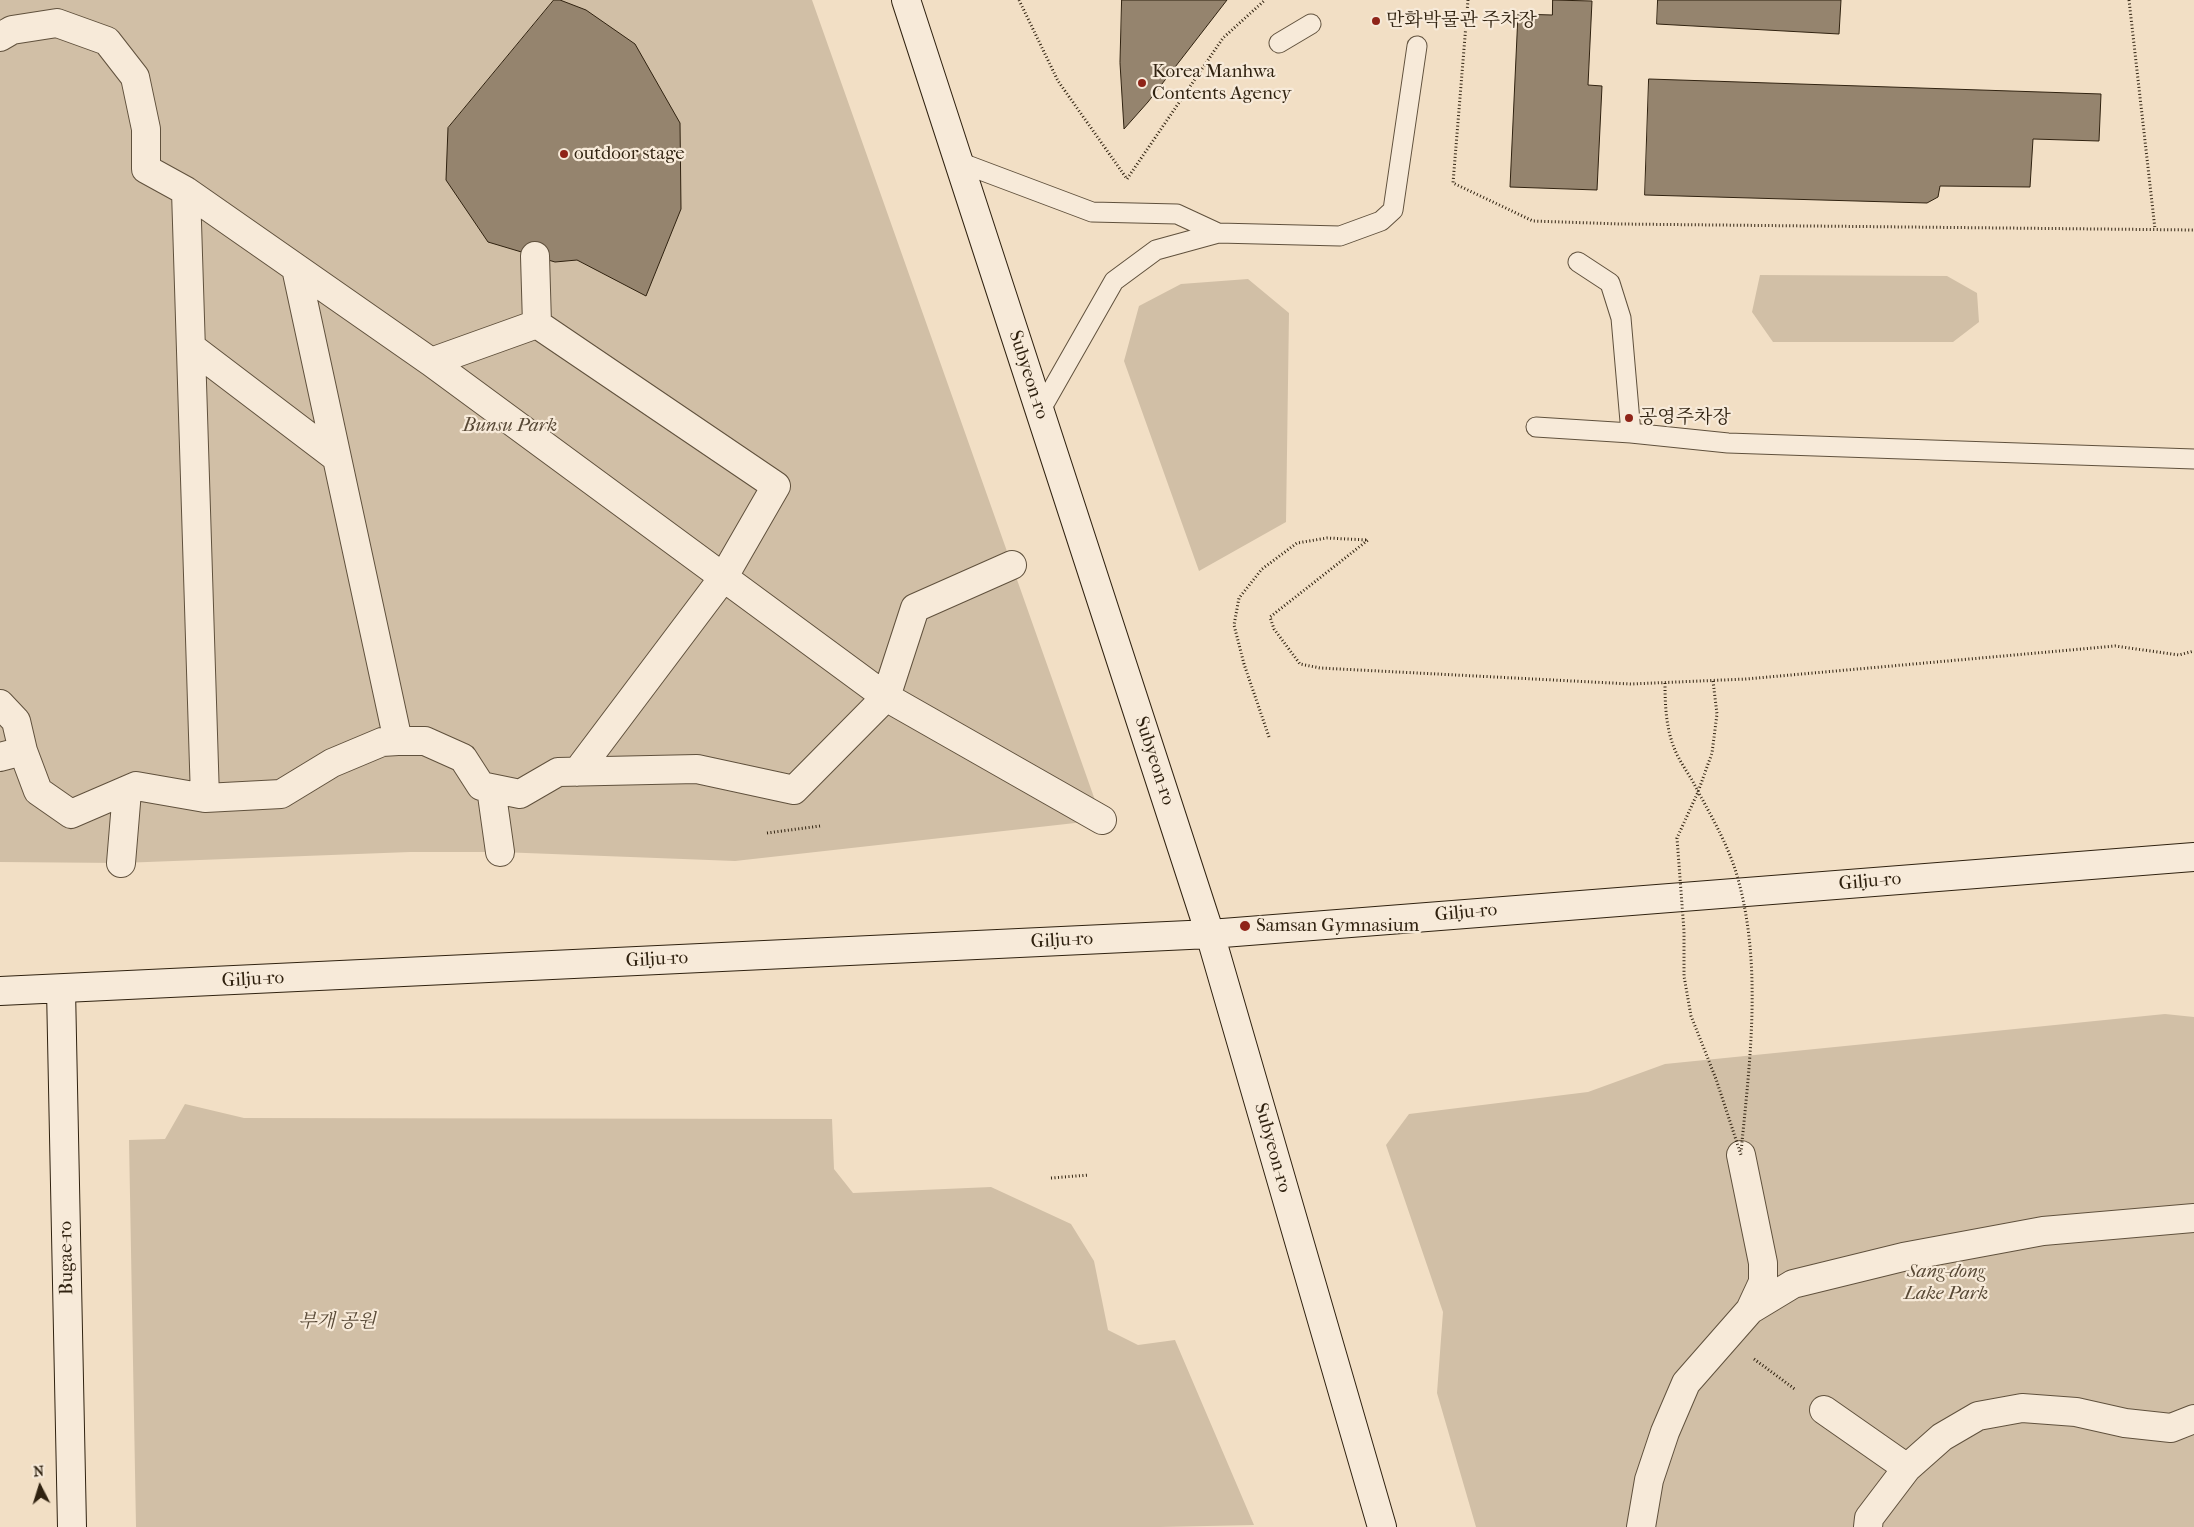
<!DOCTYPE html>
<meta charset="utf-8">
<style>
body{margin:0}
#map{position:relative;width:2194px;height:1527px;overflow:hidden;background:#f2dfc5;font-family:"IM FELL French Canon",serif}
canvas{display:block}
.north{position:absolute;left:15px;top:1462px;width:50px;height:50px;-webkit-text-stroke:4px #f7ead9;paint-order:stroke;rotate:355deg;font-size:14px;font-weight:700;line-height:20px;text-align:center;color:#302210}
.north::after{content:'';display:block;margin:auto;width:18px;height:22px;background:#302210;clip-path:polygon(50% 0,100% 100%,50% 72%,0 100%)}
</style>
<div id="map">
<canvas width="2194" height="1527"></canvas>
<div class="north">N</div>
</div>
<script>
const c = document.querySelector('canvas').getContext('2d');
c.lineJoin = 'round';
function paint(path, color) { c.fillStyle = color; c.fill(path, 'evenodd'); }
function trace(path, color, width, dash) { c.strokeStyle = color; c.lineWidth = width; c.lineCap = dash ? 'butt' : 'round'; c.setLineDash(dash || []); c.stroke(path); }
function label(font, color, halo, rows, align = 'center') {
  c.font = font + ' "IM FELL French Canon","Noto Serif KR",serif'; c.lineWidth = 4.5; c.setLineDash([]); c.textBaseline = 'middle'; c.strokeStyle = halo; c.fillStyle = color; for (const [text, x, y, turn = 0] of rows) {
    c.save(); c.translate(x, y); c.rotate((+turn || 0) * Math.PI / 180); c.textAlign = isNaN(turn) ? turn : align; if (halo) c.strokeText(text, 0, 0); c.fillText(text, 0, 0); c.restore();
  }
}
paint(new Path2D(`
 M0,0H812L1102,820L735,861L500,852H410L121,863L0,862Z
 M1760,275L1947,276L1977,293L1979,322L1953,342H1773L1752,312Z
 M1248,279L1289,313L1286,522L1199,571L1124,361L1139,306L1181,284Z
 M2165,1014L2194,1017V1527H1476L1437,1393L1443,1312L1386,1145L1409,1114L1588,1092L1665,1064Z
 M185,1104L244,1118L832,1119L834,1169L853,1193L991,1187L1071,1224L1094,1261L1108,1330L1138,1345L1175,1340L1254,1525L1160,1527H136L129,1140L165,1139Z`), '#d1bfa6');
const building = new Path2D(`
 M554,0H560L586,10L635,44L680,123L681,209L646,296L577,260L555,262L488,242L446,180L448,128Z
 M1122,0H1227L1148,102L1124,129L1120,63Z
 M1553,0L1592,1L1588,85L1602,86L1597,190L1510,187L1518,14L1552,15Z
 M1658,0H1841L1839,34L1657,24Z
 M1649,79L2101,94L2099,141L2033,139L2030,187L1940,186L1938,197L1927,203L1645,195Z`);
paint(building, '#95846e');
trace(building, '#302210', 1);
const lane = new Path2D(`
 M1279,43L1311,24
 M959,162L1092,212L1177,214L1218,233
 M1578,262L1610,283L1621,318L1631,433L1728,443L2194,459
 M1040,411L1114,281L1156,250L1218,233L1340,236L1381,221L1393,210L1417,46
 M1536,427L1631,433`);
const street = new Path2D(`
 M0,37L12,30L57,23L107,41L135,77L146,129V169L186,191L431,362L537,324L535,256
 M296,268L398,741
 M537,324L776,486L723,578L577,772
 M191,347L337,458
 M431,362L886,697L1102,820
 M0,704L16,721L23,751
 M0,757L23,751L38,791L71,814L136,786L205,798L186,191
 M491,788L500,852
 M205,798L281,794L332,763L382,742L398,741H425L463,758L481,786L520,794L558,772L697,769L794,790L886,697L915,608L1012,565
 M121,863L127,791
 M1750,1310L1793,1284L1903,1257L2043,1231L2194,1218
 M1824,1410L1907,1468
 M1641,1527L1649,1480L1665,1432L1686,1383L1750,1310L1763,1282V1263L1741,1155
 M1868,1527L1869,1518L1907,1468L1942,1437L1978,1416L2022,1408L2076,1412L2125,1423L2171,1428L2194,1419`);
const secondary = new Path2D(`
 M906,0L1210,934L1382,1527
 M61,989L72,1527
 M0,991L1210,934L2194,857`);
trace(lane, '#60513d', 21);
trace(street, '#60513d', 30);
trace(secondary, '#302210', 30);
trace(new Path2D(`
 M1019,0L1058,81L1127,179L1223,38L1265,0
 M1468,0L1453,183L1533,221L1620,224L2194,230
 M2129,0L2155,229
 M1269,737L1244,664L1234,625L1239,598L1262,569L1297,543L1327,538L1368,540L1270,617L1274,629L1300,664L1320,668L1631,684L1746,679L2115,646L2179,655L2194,651
 M767,833L820,826
 M1051,1178L1089,1175
 M1754,1359L1796,1390`), '#302210', 3, [1, 2.5]);
trace(lane, '#f7ead9', 19);
trace(street, '#f7ead9', 28);
trace(secondary, '#f7ead9', 28);
trace(new Path2D(`
 M1713,681L1717,714L1712,753L1698,792L1677,838L1684,931V976L1691,1016L1716,1079L1741,1155
 M1665,683C1665,705 1666,729 1675,750C1679,760 1686,770 1692,780C1707,809 1726,840 1736,872C1763,962 1750,1060 1741,1152`), '#302210', 3, [1, 2.5]);
for (const [x, y, r, color] of [
 [1376,21,5,"#8f2418"],
 [1142,83,5,"#8f2418"],
 [564,154,5,"#8f2418"],
 [1629,418,5,"#8f2418"],
 [1245,926,6,"#8f2418"]
]) { const dot = new Path2D(); dot.arc(x, y, r, 0, 2 * Math.PI); c.fillStyle = color; c.fill(dot); trace(dot, '#f7ead9', 2); }
label('19px', '#302210', '#f7ead9', [
 ["만화박물관 주차장",1386,21],
 ["Korea Manhwa",1152,72],
 ["Contents Agency",1152,94],
 ["outdoor stage",574,154],
 ["공영주차장",1639,418],
 ["Samsan Gymnasium",1256,926]
], 'left');
label('19px', '#302210', '#f7ead9', [
 ["Subyeon-ro",1028,375,72],
 ["Subyeon-ro",1154,761,72],
 ["Gilju-ro",1870,882,-5],
 ["Gilju-ro",1466,913,-5],
 ["Gilju-ro",1062,941,-3],
 ["Gilju-ro",657,960,-3],
 ["Gilju-ro",253,980,-3],
 ["Subyeon-ro",1272,1148,74],
 ["Bugae-ro",67,1258,-91]
]);
label('italic 19px', '#584936', '#f7ead9', [
 ["Bunsu Park",510,426],
 ["Sang-dong",1946,1272],
 ["Lake Park",1946,1294],
 ["부개 공원",337,1322]
]);
</script>
